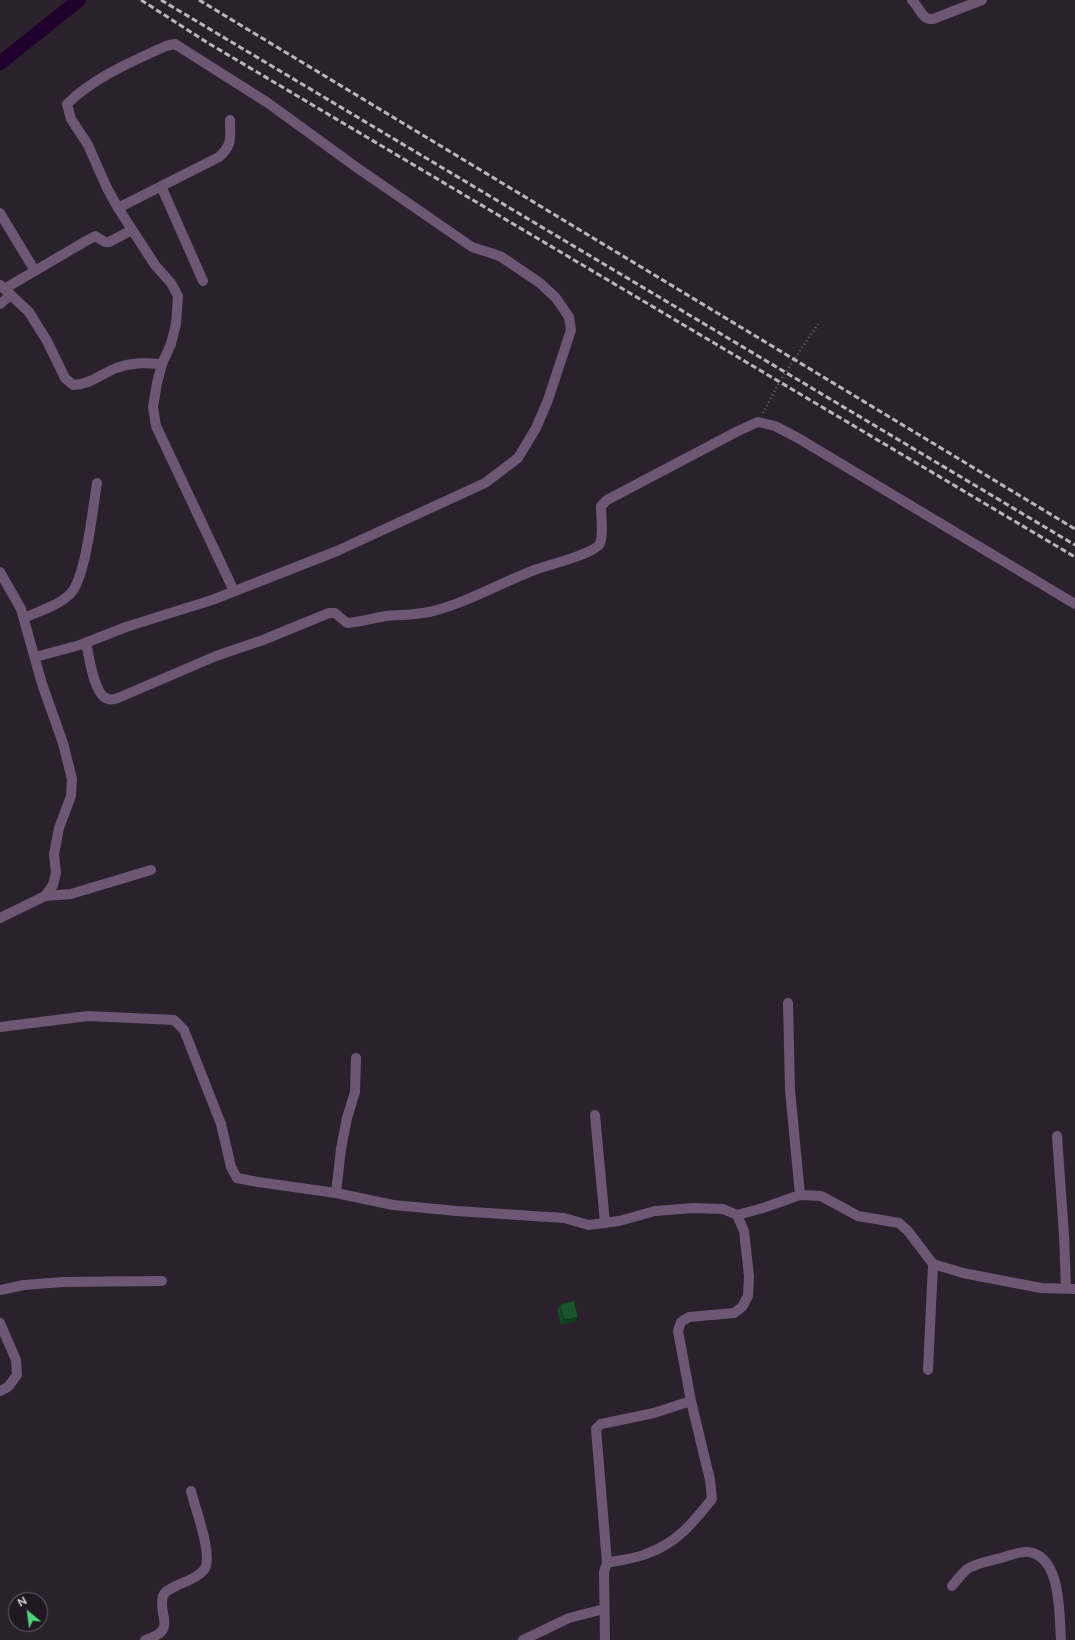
<!DOCTYPE html>
<style>
body{margin:0}
#map{position:relative;width:1075px;height:1640px;overflow:hidden;background:#2a212d;font-family:Raleway,sans-serif}
canvas{display:block}
.north{position:absolute;left:8px;top:1592px;width:40px;height:40px;box-sizing:border-box;background:#201823;border:1px solid #69626c;border-radius:50%;rotate:331deg;font-size:11px;font-weight:700;line-height:16px;text-align:center;color:#d7d2da}
.north::after{content:'';display:block;margin:auto;width:14px;height:18px;background:#4ed675;clip-path:polygon(50% 0,100% 100%,50% 72%,0 100%)}
</style>
<div id="map">
<canvas width="1075" height="1640"></canvas>
<div class="north">N</div>
</div>
<script>
const c = document.querySelector('canvas').getContext('2d');
c.lineJoin = 'round';
function trace(path, color, width, dash) { c.strokeStyle = color; c.lineWidth = width; c.lineCap = dash ? 'butt' : 'round'; c.setLineDash(dash || []); c.stroke(path); }
function paint(path, color) { c.fillStyle = color; c.fill(path, 'evenodd'); }
trace(new Path2D(`
 M0,63L79,0`), '#20002c', 14);
trace(new Path2D(`
 M763,413L780,381L818,324`), '#675f6a', 2.5, [1, 3]);
trace(new Path2D(`
 M912,0C919,7 922,20 933,19L982,0
 M161,186L203,281
 M118,208L219,157C233,145 230,137 230,120
 M0,213L35,271
 M0,285L29,312L47,341L65,378L73,385C92,384 99,375 116,368C132,362 145,363 162,364
 M4,289L86,241L95,236L105,242H109L132,230
 M0,304L11,295
 M0,572L21,609L42,684L63,743L72,779L71,796L59,828L54,854L56,873L53,885L45,896L0,918
 M24,618C39,611 58,606 70,594C86,579 93,506 97,483
 M86,643C89,655 94,698 109,699C111,700 115,699 118,698L216,656L263,640L329,613H335L347,623C360,622 373,618 386,616C400,615 414,615 429,612C465,604 502,582 537,569C551,564 590,555 599,545C604,539 601,515 601,506L607,500L738,431L758,422L775,426L798,438L1075,604
 M35,657L80,645L126,627L212,600L337,551L485,483L518,458L536,428L548,400L571,330L569,317L556,298L540,283L500,256L472,247L356,167L268,103L175,44L166,46C131,62 95,77 67,104L71,119L88,145L107,188L118,208L155,265L171,283L178,296L176,324L171,344L162,364L157,383L153,407L156,426L234,591
 M45,896L71,894L151,870
 M788,1003L790,1090L800,1195
 M0,1027L88,1016L174,1020L184,1030L221,1124L231,1167L237,1178L258,1182L336,1193L393,1205L457,1211L564,1218L589,1225L619,1221L655,1211L694,1208L723,1209L737,1215L744,1231L749,1276L748,1296L742,1307L734,1313L689,1317L681,1322L678,1331L691,1401L654,1413L601,1424L596,1429L607,1563L604,1572L605,1640
 M595,1115L605,1223
 M1057,1136L1064,1235L1066,1288
 M336,1193L341,1149L347,1118L355,1092L356,1058
 M737,1215L763,1208L800,1195L821,1196L858,1216L899,1223L908,1231L933,1264L963,1273L1041,1288L1075,1289
 M0,1290L24,1285L63,1282L162,1281
 M0,1323L16,1360L17,1375L8,1387L0,1391
 M928,1370L933,1264
 M607,1563C619,1560 634,1559 646,1554C677,1543 692,1524 712,1499L710,1480L691,1401
 M952,1586C956,1581 961,1575 966,1570C976,1562 993,1561 1004,1557C1011,1555 1021,1551 1028,1552C1062,1556 1059,1615 1061,1640
 M145,1640C179,1630 157,1616 163,1596C165,1590 175,1587 180,1584C188,1581 198,1577 204,1570C214,1557 195,1508 191,1491
 M523,1640L569,1618L604,1609`), '#6c5774', 10);
trace(new Path2D(`
 M141,0L208,43L1075,557
 M161,0L1075,545
 M199,0L1075,529`), '#bbb5be', 3, [6, 3]);
paint(new Path2D(`
 M560,1305L578,1317L575,1322L561,1325L557,1310Z`), '#164a25');
paint(new Path2D(`
 M578,1317L575,1322L561,1325L564,1320Z`), '#123c1e');
const building = new Path2D(`
 M574,1301L578,1317L564,1320L560,1305Z`);
paint(building, '#19562b');
trace(building, '#123c1e', 1);
</script>
